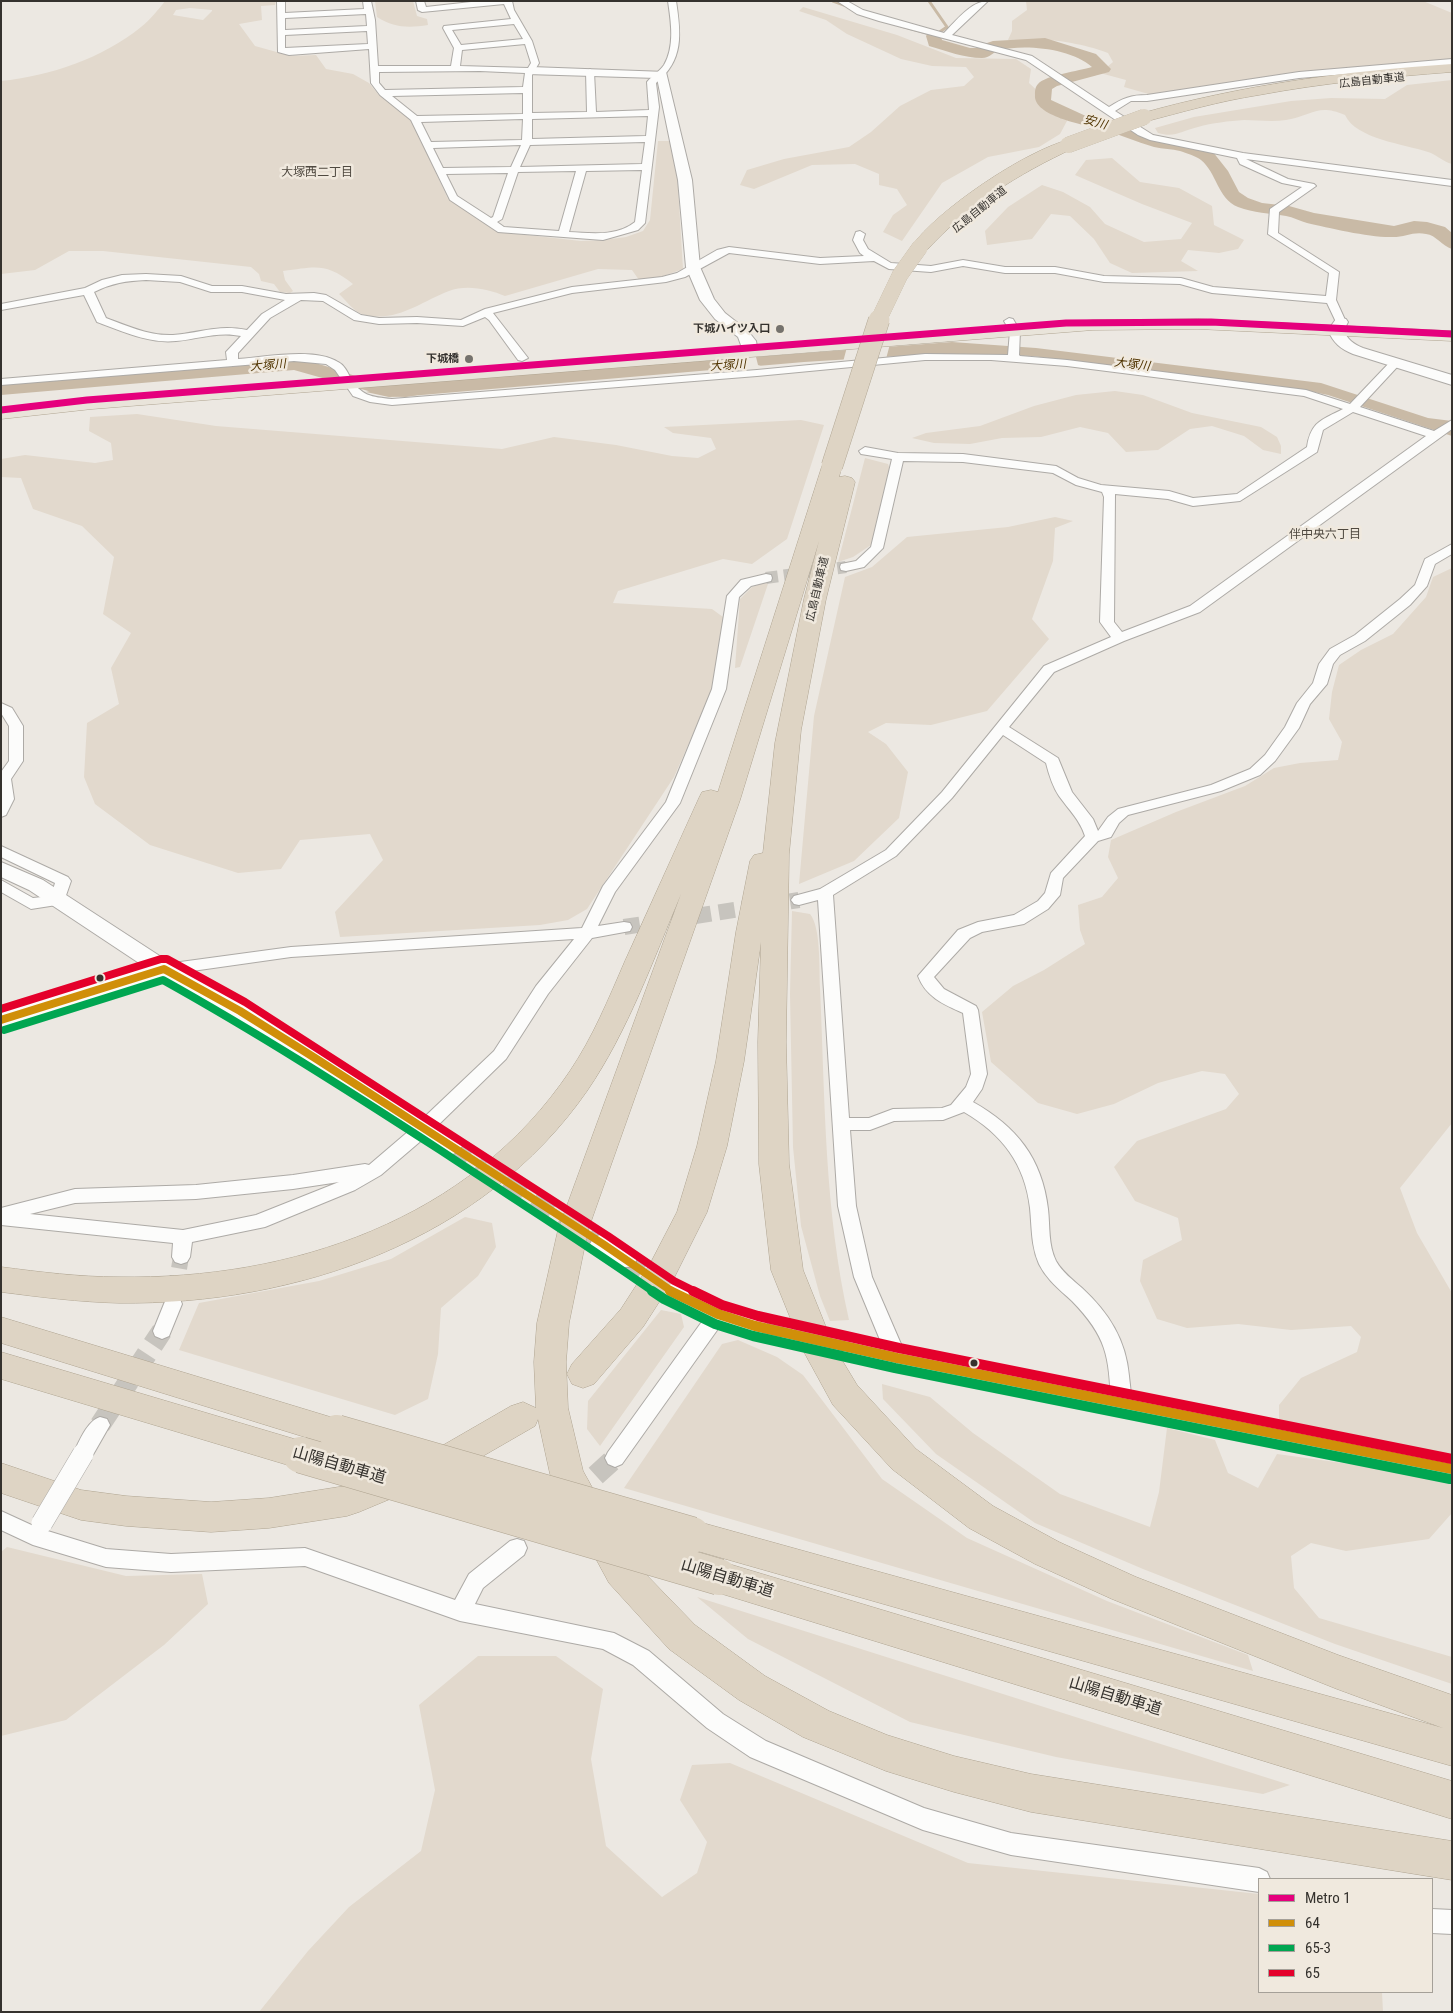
<!DOCTYPE html>
<meta charset="utf-8">
<style>
body{margin:0}
#map{position:relative;width:1453px;height:2013px;overflow:hidden;background:#ece8e2;font-family:"Roboto Condensed",sans-serif}
canvas{display:block}
.frame{position:absolute;inset:0;border:2px solid #35322e;pointer-events:none}
.legend{position:absolute;left:1258px;top:1878px;width:175px;height:115px;box-sizing:border-box;background:#f0e9de;border:1px solid #a5a098;margin:0;padding:6px 9px;list-style:none;font-size:15px;color:#35322e}
.legend li{display:flex;align-items:center;gap:10px;height:25px}
.legend b{width:25px;border:1px solid #a5a098}
</style>
<div id="map">
<canvas width="1453" height="2013"></canvas>
<div class="frame"></div>
<ul class="legend">
<li><b style="height:6px;background:#e5007d"></b>Metro 1</li>
<li><b style="height:6px;background:#d08f09"></b>64</li>
<li><b style="height:6px;background:#00a651"></b>65-3</li>
<li><b style="height:6px;background:#e4002b"></b>65</li>
</ul>
</div>
<script>
const c = document.querySelector('canvas').getContext('2d');
c.lineJoin = 'round';
function paint(path, color) { c.fillStyle = color; c.fill(path, 'evenodd'); }
function trace(path, color, width, dash) { c.strokeStyle = color; c.lineWidth = width; c.lineCap = dash ? 'butt' : 'round'; c.setLineDash(dash || []); c.stroke(path); }
function label(font, color, halo, rows, align = 'center') {
  c.font = font + ' "Roboto Condensed","Noto Sans JP",sans-serif'; c.lineWidth = 5; c.setLineDash([]); c.textBaseline = 'middle'; c.strokeStyle = halo; c.fillStyle = color; for (const [text, x, y, turn = 0] of rows) {
    c.save(); c.translate(x, y); c.rotate((+turn || 0) * Math.PI / 180); c.textAlign = isNaN(turn) ? turn : align; if (halo) c.strokeText(text, 0, 0); c.fillText(text, 0, 0); c.restore();
  }
}
paint(new Path2D(`
 M165,1H276L275,5L261,6L262,20L239,24L255,46L291,56L316,55L326,69L353,74L369,83L378,94L411,119L448,199L500,232L581,241L604,240L626,237L643,231L650,220L658,141H671L677,170L683,269L658,278L639,280L632,270L598,269L505,296C489,289 466,284 449,291C420,302 395,324 362,314C354,312 345,299 339,294L353,284C325,262 316,267 283,271L285,280L293,291L290,293L280,292L274,284L261,281L259,274L251,267L103,251H69L35,270L1,274V81C50,76 103,58 141,27C150,20 158,10 165,1ZM190,8L212,10V11L203,20L173,15L176,10Z
 M375,1H413L417,16L427,19L428,25C409,28 394,28 377,17Z
 M1026,1H1423L1452,13V60L1275,75L1255,80L1152,95L1124,87L1126,80L1100,73L1113,62L1108,53C1091,46 1061,40 1043,40C1030,39 1020,44 1008,40L1012,31V21L1027,10Z
 M803,7L897,35L956,58L1016,59L1031,69L1029,83L1068,119L1060,134L1039,147L988,157L942,183L902,241L883,232L893,215L907,205L897,189L879,185V174L855,164L812,165L754,189L740,185L747,170L784,159L849,147L871,132L900,106L931,90L964,86L974,77L966,67L932,66L901,59L847,34L826,20L799,11Z
 M1452,80V164C1443,162 1436,154 1428,152C1404,144 1356,139 1345,115C1317,103 1312,116 1286,120C1272,122 1257,120 1244,120C1229,121 1212,123 1198,127C1181,131 1175,138 1158,133L1155,128L1194,117L1291,101L1331,98L1385,99L1407,85Z
 M1112,158L1140,182L1179,188L1212,206L1214,225L1244,240L1238,249L1219,253L1188,250L1181,261L1198,271L1132,273L1110,263L1094,239L1070,216L1051,214L1032,239L987,245L985,231L1008,207L1042,185L1063,192L1090,207L1105,224L1144,242L1181,239L1192,223L1142,204L1075,175L1086,160Z
 M1115,391L1143,395L1192,413L1261,427L1277,437L1281,446V454L1263,450L1244,436L1212,426L1190,429L1158,450L1126,452L1108,433L1080,427L1041,437L1002,438L970,444L934,443L912,438L926,433L980,426L1034,406L1076,395Z
 M137,414L216,426L502,449L554,437L616,445L672,456L698,458L716,449L711,438L673,433L664,427L801,420L824,425L787,539L752,564L723,559L618,591L613,603L712,609L723,617L714,686L674,777L587,909L568,920L540,925L340,937L335,912L383,860L370,834L300,840L281,869L238,873L150,845L95,804L84,777L87,723L119,704L111,668L131,633L103,614L114,557L82,526L33,509L21,478L1,477V459L25,455L95,463L113,460L111,443L89,431L90,417Z
 M865,458L888,464L890,470L871,545L853,557L838,562Z
 M1055,517L1073,521L1055,528L1053,561L1032,619L1049,639L987,711L931,725L886,723L868,732L886,744L908,772L899,818L854,861L799,884L814,716L845,577L872,567L907,537L1008,527Z
 M1452,568V1123L1400,1188L1417,1233L1452,1293V1456L1279,1421V1405L1301,1378L1357,1352L1361,1337L1351,1326L1291,1330L1238,1324L1187,1328L1157,1319L1140,1281L1143,1260L1182,1240L1178,1218L1135,1201L1114,1167L1137,1141L1226,1109L1239,1094L1225,1074L1202,1071L1158,1083L1114,1104L1077,1114L1038,1103L991,1062L982,1012L1013,986L1044,970L1085,944L1080,930L1078,905L1102,897L1118,878L1108,857L1111,840L1176,812L1245,786L1274,768L1300,763L1338,760L1342,742L1329,719L1332,692L1339,665L1361,650L1393,634L1426,597L1433,577Z
 M769,581L740,667L735,668L740,599L752,587Z
 M792,911L810,914C821,927 819,969 820,988C825,1098 824,1211 849,1320L830,1321L820,1296L801,1226L793,1147L790,994Z
 M465,1217L492,1223L496,1247L478,1276L441,1308L438,1354L428,1399L395,1415L179,1350L199,1303L319,1281L391,1259Z
 M661,1310L681,1314L684,1327L600,1446L587,1429L588,1401Z
 M738,1340L777,1357L803,1375L882,1479L967,1538L1107,1601L1248,1655L1253,1671L624,1488L722,1344Z
 M882,1384L930,1397L973,1433L1060,1494L1150,1527L1159,1492L1167,1428L1215,1440L1228,1473L1258,1488L1277,1454L1452,1478V1513L1429,1539L1346,1551L1311,1543L1291,1556L1294,1588L1319,1618L1452,1657V1684L1335,1644L1143,1569L1035,1523L936,1454L883,1399Z
 M7,1547L126,1576L202,1574L208,1604L164,1645L66,1720L1,1736V1552Z
 M697,1597L1290,1785L1263,1794L1056,1757L910,1722L748,1639Z
 M478,1656H556L603,1689L591,1759L606,1846L662,1897L697,1873L707,1842L680,1800L692,1765L730,1763L968,1863L1259,1894V1992H1382L1383,2012H259L308,1951L349,1907L421,1851L435,1790L419,1705Z`), '#e2d9cd');
paint(new Path2D(`
 M952,342L1036,348L1321,383L1428,418L1452,421V436L1328,395L1299,389L1032,356L932,354L804,362L410,396L389,397L366,392L396,384Z`), '#c9baa6');
paint(new Path2D(`
 M890,344L886,359L843,362L847,347Z
 M761,354L756,357L758,365L766,368L737,370L741,366L739,357Z`), '#ece8e2');
trace(new Path2D(`
 M833,1L844,5
 M929,1L947,27L938,33
 M901,26L934,35`), '#c9baa6', 3);
paint(new Path2D(`
 M934,31L940,33L942,40L970,48H981L987,43L993,41L1045,38L1096,54L1111,69L1109,72L1057,86L1052,89L1051,100L1088,117L1109,120L1162,138L1189,142L1213,152L1228,171L1239,192L1248,198L1262,203L1289,206L1314,213L1394,226L1414,221L1427,222L1445,227L1452,233V249C1442,246 1436,235 1426,234C1414,231 1405,237 1393,237C1371,238 1329,228 1307,223C1300,221 1293,217 1286,216C1269,213 1254,213 1238,207C1217,198 1217,173 1201,160C1196,156 1186,153 1180,151C1172,149 1163,149 1154,147C1136,142 1119,134 1101,129C1084,125 1033,116 1035,95C1035,91 1035,87 1038,84C1046,75 1079,71 1092,67C1071,48 1025,44 999,50C993,52 990,58 982,58C964,58 947,51 929,46L926,36L928,33Z
 M294,358C324,363 352,377 381,383C397,386 413,381 428,385L431,389L428,393L406,397L386,396L294,370L1,395V383Z`), '#c9baa6');
trace(new Path2D(`
 M766,578L846,567`), '#c7c4be', 12, [12, 6]);
trace(new Path2D(`
 M624,927L799,900
 M175,1292L181,1257`), '#c7c4be', 16, [16, 8]);
trace(new Path2D(`
 M174,1297L175,1291
 M100,1425L162,1331
 M572,1497L615,1458`), '#c7c4be', 21, [21, 11]);
trace(new Path2D(`
 M450,1146L603,1244
 M624,1259L668,1290`), '#c7c4be', 22, [22, 11]);
trace(new Path2D(`
 M755,1326L854,1348`), '#c7c4be', 29, [29, 14]);
const street = new Path2D(`
 M277,1H285V13L364,9L363,1H371L375,20L378,66H451L454,48L443,28L444,26L511,19L504,4L422,12L418,10L416,1H424L426,7L480,1H512L514,10L532,41L539,63L532,75V113L587,112L586,72L590,69L594,72L596,112L649,110L647,82C652,76 659,72 664,65C675,46 671,22 668,1H676C681,34 684,60 656,83L659,107L645,223L638,230L603,240L498,232L450,200L411,120L380,95L371,83L369,49L289,55L278,52ZM366,14L367,26L285,30V18ZM514,24L523,39L461,45L452,30ZM367,31L368,44L285,48V35ZM525,44L531,63L528,68L460,66L462,50ZM480,71L525,73L523,87L385,90L379,83V72ZM523,93V114L417,116L392,96ZM648,116L646,136L532,139V119ZM523,119L522,140L431,142L421,122ZM645,142L642,164L520,167L530,145ZM521,145L511,167L443,168L433,148ZM642,170L635,222C617,237 590,233 569,232L586,171ZM576,171L559,231L504,227L497,222L502,219L518,172ZM508,173L493,217L491,218L457,196L446,174Z
 M837,1H847L863,10L944,33C956,21 971,1 988,1L952,35L1032,56L1109,107C1123,98 1131,95 1147,95L1299,72L1452,59V65L1299,78L1147,101H1131L1115,111L1153,135L1243,153L1452,180V186L1246,159L1288,179L1314,184L1316,186L1279,212L1278,233L1339,272L1336,300L1346,322L1341,325L1336,322L1327,303L1212,293L1180,284L1104,282L1055,273H1005L963,266L931,272L889,269L874,261L820,264L729,253L685,277L666,282L572,293L493,313L528,358L522,361L518,360L489,320L485,317L463,326L417,323L379,324L354,320L323,301L301,300L270,318L238,353V359C265,357 315,347 338,362C344,365 347,371 350,377C361,396 371,397 392,399L757,370L925,354L1008,355L1010,331L1004,321L1009,318L1013,319L1020,331L1019,355L1020,356L1067,360L1306,390L1350,404L1391,361L1395,360L1401,363L1399,365L1360,407L1434,431L1452,420V429L1200,612L1124,641L1054,672L1009,727L1058,758L1072,792L1093,819L1098,831L1108,817L1118,809L1211,785L1250,769L1265,755L1285,727L1297,703L1313,683L1319,664L1330,649L1355,635L1400,599L1415,585L1425,559L1452,544V554L1435,564L1427,586L1410,605L1365,641L1340,655L1333,664L1327,684L1310,704L1299,728L1275,761L1260,775L1221,791L1128,815L1119,823L1111,837L1098,841L1063,878L1060,895L1048,909L1024,924L982,932L970,938L934,977L944,989L976,1006L978,1010L987,1074L982,1089L973,1102C1016,1126 1042,1158 1048,1209C1050,1226 1048,1245 1056,1261C1062,1272 1073,1280 1082,1288C1109,1313 1126,1340 1129,1376C1130,1387 1133,1400 1128,1410L1121,1412L1114,1410L1111,1404C1109,1356 1107,1337 1072,1301C1059,1289 1047,1280 1039,1264C1031,1246 1032,1228 1030,1208C1025,1164 1002,1134 964,1112L943,1120L894,1121L870,1130H850L856,1206L872,1277L907,1358L904,1364L897,1366L890,1364L854,1277L838,1206L818,900L799,905L794,904L791,900L794,896L820,889L886,850L942,792L1044,666L1111,637L1100,622L1104,497L1102,492L1076,485L1053,473L963,462L903,461L883,548L864,567L846,571L841,570L840,567L841,564L856,561L871,547L892,459L861,454L859,451L865,447L898,453L963,454L1056,466L1078,478L1101,485L1169,491L1193,498L1237,494L1307,447C1311,421 1322,420 1343,409L1304,396L1067,366L991,360H925L757,376L392,405L370,402L353,396L335,370L326,364L294,361L1,385V379L227,360L226,352L241,336C219,331 198,339 176,341C149,344 122,331 97,322L84,295L1,310V304L85,288L102,280L122,275L146,274L181,276L212,286H242L286,294L314,293L326,295L361,315L379,318L417,317L461,320L485,309L572,287L662,277L677,273L717,250L729,247L820,258L864,256L860,253L853,240L856,232L860,231L865,234L863,240L868,249L891,263L931,266L963,260L1005,267H1055L1104,276L1181,278L1213,287L1326,296L1329,273L1268,234L1270,209L1302,187L1282,183L1240,164L1237,158L1150,140L1138,135L1026,60L879,21L857,14ZM146,280L180,282L211,292H242L285,300L262,314L247,330C217,324 201,333 173,335C149,336 128,326 106,318L94,292C112,283 126,281 146,280ZM1353,412L1426,436L1190,606L1122,632L1114,622L1115,494L1168,499L1193,506L1240,501L1317,452L1323,430ZM1003,735L1046,763C1049,775 1053,787 1059,796C1069,810 1080,820 1085,836L1051,873L1045,893L1038,901L1014,915L978,922L958,930L918,976C926,997 943,1004 963,1013L971,1074L966,1087L951,1105L942,1108L893,1109L869,1118H849L833,895L896,856L952,798Z
 M766,574L771,575L772,578L771,581L751,586L739,597L726,689L680,803L615,892L598,926L624,922L630,923L632,927L630,931L592,938L548,994L506,1059L429,1134L381,1175L355,1190L265,1227L192,1242L190,1257L187,1262L181,1264L175,1262L172,1257L173,1243L1,1225V1208L75,1189L196,1185L293,1175L365,1164L369,1165L417,1124L494,1051L536,986L574,939L291,957L164,975L158,973L156,969L158,965L291,947L582,928L603,886L666,802L712,689L727,596L741,580ZM339,1182L256,1215L183,1230L30,1214L75,1203L196,1199L293,1189Z
 M1,703L12,708L23,726V761L11,779L14,799L6,815L1,817V772L9,761V726L1,713Z
 M1,846L68,877L71,881L63,904L31,909L1,892V880L33,898L51,896L55,883L1,857Z
 M173,1296L180,1299L182,1304L169,1336L162,1339L155,1336L153,1331L166,1299Z
 M718,1306L725,1309L727,1314L725,1319L622,1464L615,1467L608,1464L605,1458L608,1452L711,1309Z
 M100,1417L107,1419L110,1425L90,1460L83,1463L76,1460L73,1454C79,1442 87,1421 100,1417Z
 M1,1511L38,1528L106,1549L171,1554L305,1548L455,1600L469,1574L510,1541L517,1539L524,1541L527,1548L524,1555L483,1588L475,1604L614,1633L649,1651L723,1714L766,1741L924,1808L1011,1833L1259,1868L1267,1872L1270,1879H1259V1892L1011,1855L923,1830L750,1757L707,1728L633,1665L603,1649L460,1621L305,1566L171,1572L106,1567L33,1545L1,1530Z
 M1432,1909L1452,1910V1934L1432,1933Z`);
const secondary = new Path2D(`
 M531,67L666,72L692,180L700,267L714,299L725,313L748,331L756,341L758,353L755,356H745L738,337L715,319L700,300L686,267L678,180L657,78L527,74L525,71Z
 M1341,318L1346,319L1348,322L1344,330C1347,340 1354,344 1363,348L1452,375V385L1353,354C1341,349 1333,343 1328,330L1336,319Z
 M1,862L43,880L172,964L248,1005L458,1140L462,1146L458,1152L450,1155L442,1152L232,1017L162,978L1,1028V1012L145,967L29,890L1,877Z
 M603,1234C616,1238 630,1247 637,1259L633,1266C617,1271 598,1258 590,1244L594,1237Z
 M669,1280L726,1306L764,1318L768,1326L764,1334C741,1341 683,1309 660,1297L656,1290L660,1283Z
 M854,1337L1187,1406L1452,1457V1481L1187,1428L854,1359L845,1356L841,1348L845,1340Z`);
const primary = new Path2D(`
 M1198,319L1452,331V341L1198,329L1093,330L92,409L1,419V409L92,399L1093,320Z`);
const highway = new Path2D(`
 M1452,64V72C1387,77 1323,83 1259,95C1220,101 1182,112 1144,122L1139,120L1136,117L1139,114C1242,85 1345,71 1452,64Z
 M1068,140L1074,142L1076,145L1074,148C1018,174 968,205 926,251L920,252L914,251L911,247C937,210 1025,151 1068,140Z
 M832,460L839,462L842,466L839,477L845,476L852,478L855,482L826,599L801,730L789,854L786,1042L789,1164L803,1270L834,1347L857,1385L916,1449L993,1506L1059,1542L1136,1577L1338,1655L1452,1695V1766L680,1546L675,1535L680,1524L692,1520L1443,1728L1337,1689L1112,1599L1035,1564L969,1528L892,1469L833,1405L804,1352L771,1270L759,1164L758,1042L761,942L744,1061L727,1146L707,1212L672,1282L643,1327L594,1384L583,1388L572,1384L567,1374L572,1364L621,1309L650,1264L677,1212L697,1146L716,1061L736,932L750,861L754,855L763,853L775,743L804,599L819,541L740,800L588,1230L569,1323L566,1362L568,1408L583,1471L633,1561L695,1625L765,1676L829,1711L887,1735L954,1756L1031,1774L1452,1841V1880L1031,1812L954,1792L886,1771L803,1737L739,1700L669,1649L609,1583L550,1474L538,1419L535,1426L457,1471L359,1512L347,1516L269,1528L211,1532L126,1526L81,1520L1,1493V1463L81,1490L126,1496L211,1502L269,1498L345,1486L433,1451L511,1406L523,1402L536,1408L534,1362L537,1323L558,1230L681,894C653,960 628,1031 587,1091C483,1241 296,1305 119,1303C79,1302 40,1297 1,1292V1267C40,1272 79,1277 118,1277C292,1280 470,1220 570,1071C593,1037 609,998 625,961C650,907 674,852 699,798L702,792L711,790L718,792L822,466L825,462Z
 M1,1317L337,1419L349,1423L354,1433L349,1443L337,1447L1,1343Z
 M1,1352L301,1441L313,1445L318,1455L313,1465L301,1469L1,1379Z
 M719,1561L1452,1781V1819L719,1593L707,1588L701,1577L707,1566Z`);
trace(street, '#adaaa6', 2);
trace(secondary, '#adaaa6', 2);
trace(primary, '#afa491', 1);
trace(highway, '#afa491', 1);
paint(street, '#fcfcfb');
paint(secondary, '#fcfcfb');
paint(primary, '#e9e4da');
paint(highway, '#ded4c4');
const streetBridge = new Path2D(`
 M42,1523L83,1454`);
const highwayBridgeFar2 = new Path2D(`
 M1068,145L1144,117
 M878,321L900,275L920,247`);
const highwayBridgeFar1 = new Path2D(`
 M832,466L879,320`);
const highwayBridge = new Path2D(`
 M337,1433L692,1535
 M301,1455L719,1577`);
trace(streetBridge, '#adaaa6', 22, []);
trace(highwayBridgeFar2, '#afa491', 16, []);
trace(highwayBridgeFar1, '#afa491', 22, []);
trace(highwayBridge, '#afa491', 37, []);
trace(streetBridge, '#fcfcfb', 21);
trace(highwayBridgeFar2, '#ded4c4', 16);
trace(highwayBridgeFar1, '#ded4c4', 21);
trace(highwayBridge, '#ded4c4', 36);
trace(new Path2D(`
 M1,1020L164,969L240,1011L315,1058L603,1244L673,1292`), '#d08f09', 8);
trace(new Path2D(`
 M670,1291L718,1314L755,1326L897,1358L1452,1469`), '#d08f09', 10);
trace(new Path2D(`
 M4,1030L163,980C258,1033 349,1091 440,1150C511,1197 584,1243 654,1292`), '#00a651', 8);
trace(new Path2D(`
 M652,1291L664,1299L715,1324L753,1336L895,1368L1450,1479`), '#00a651', 10);
trace(new Path2D(`
 M1,1009L161,959H167L245,1002L608,1236L674,1281L696,1292`), '#e4002b', 8);
trace(new Path2D(`
 M693,1291L722,1305L758,1316L899,1348L1452,1459`), '#e4002b', 10);
trace(new Path2D(`
 M1,410L87,400L1066,323L1211,322L1452,334`), '#e5007d', 7);
for (const [x, y, r, color] of [
 [780,329,5,"#75726d"],
 [469,359,5,"#75726d"],
 [100,978,4.5,"#35322e"],
 [974,1363,4.5,"#35322e"]
]) { const dot = new Path2D(); dot.arc(x, y, r, 0, 2 * Math.PI); c.fillStyle = color; c.fill(dot); trace(dot, '#f0e9de', 2); }
label('11px', '#35322e', '#f0e9de', [
 ["広島自動車道",1372,81,-6],
 ["広島自動車道",980,210,-39],
 ["広島自動車道",818,589,-77]
]);
label('bold 11px', '#35322e', '#f0e9de', [
 ["下城ハイツ入口",770,329],
 ["下城橋",459,359]
], 'right');
label('italic 12px', '#503400', '#f0e9de', [
 ["安川",1095,123,15],
 ["大塚川",1132,365,7],
 ["大塚川",268,366,-5],
 ["大塚川",728,366,-4]
]);
label('12px', '#4f4940', '#f0e9de', [
 ["大塚西二丁目",317,173],
 ["伴中央六丁目",1325,535]
]);
label('16px', '#35322e', '#f0e9de', [
 ["山陽自動車道",339,1466,16],
 ["山陽自動車道",727,1579,17],
 ["山陽自動車道",1115,1697,17]
]);
</script>
